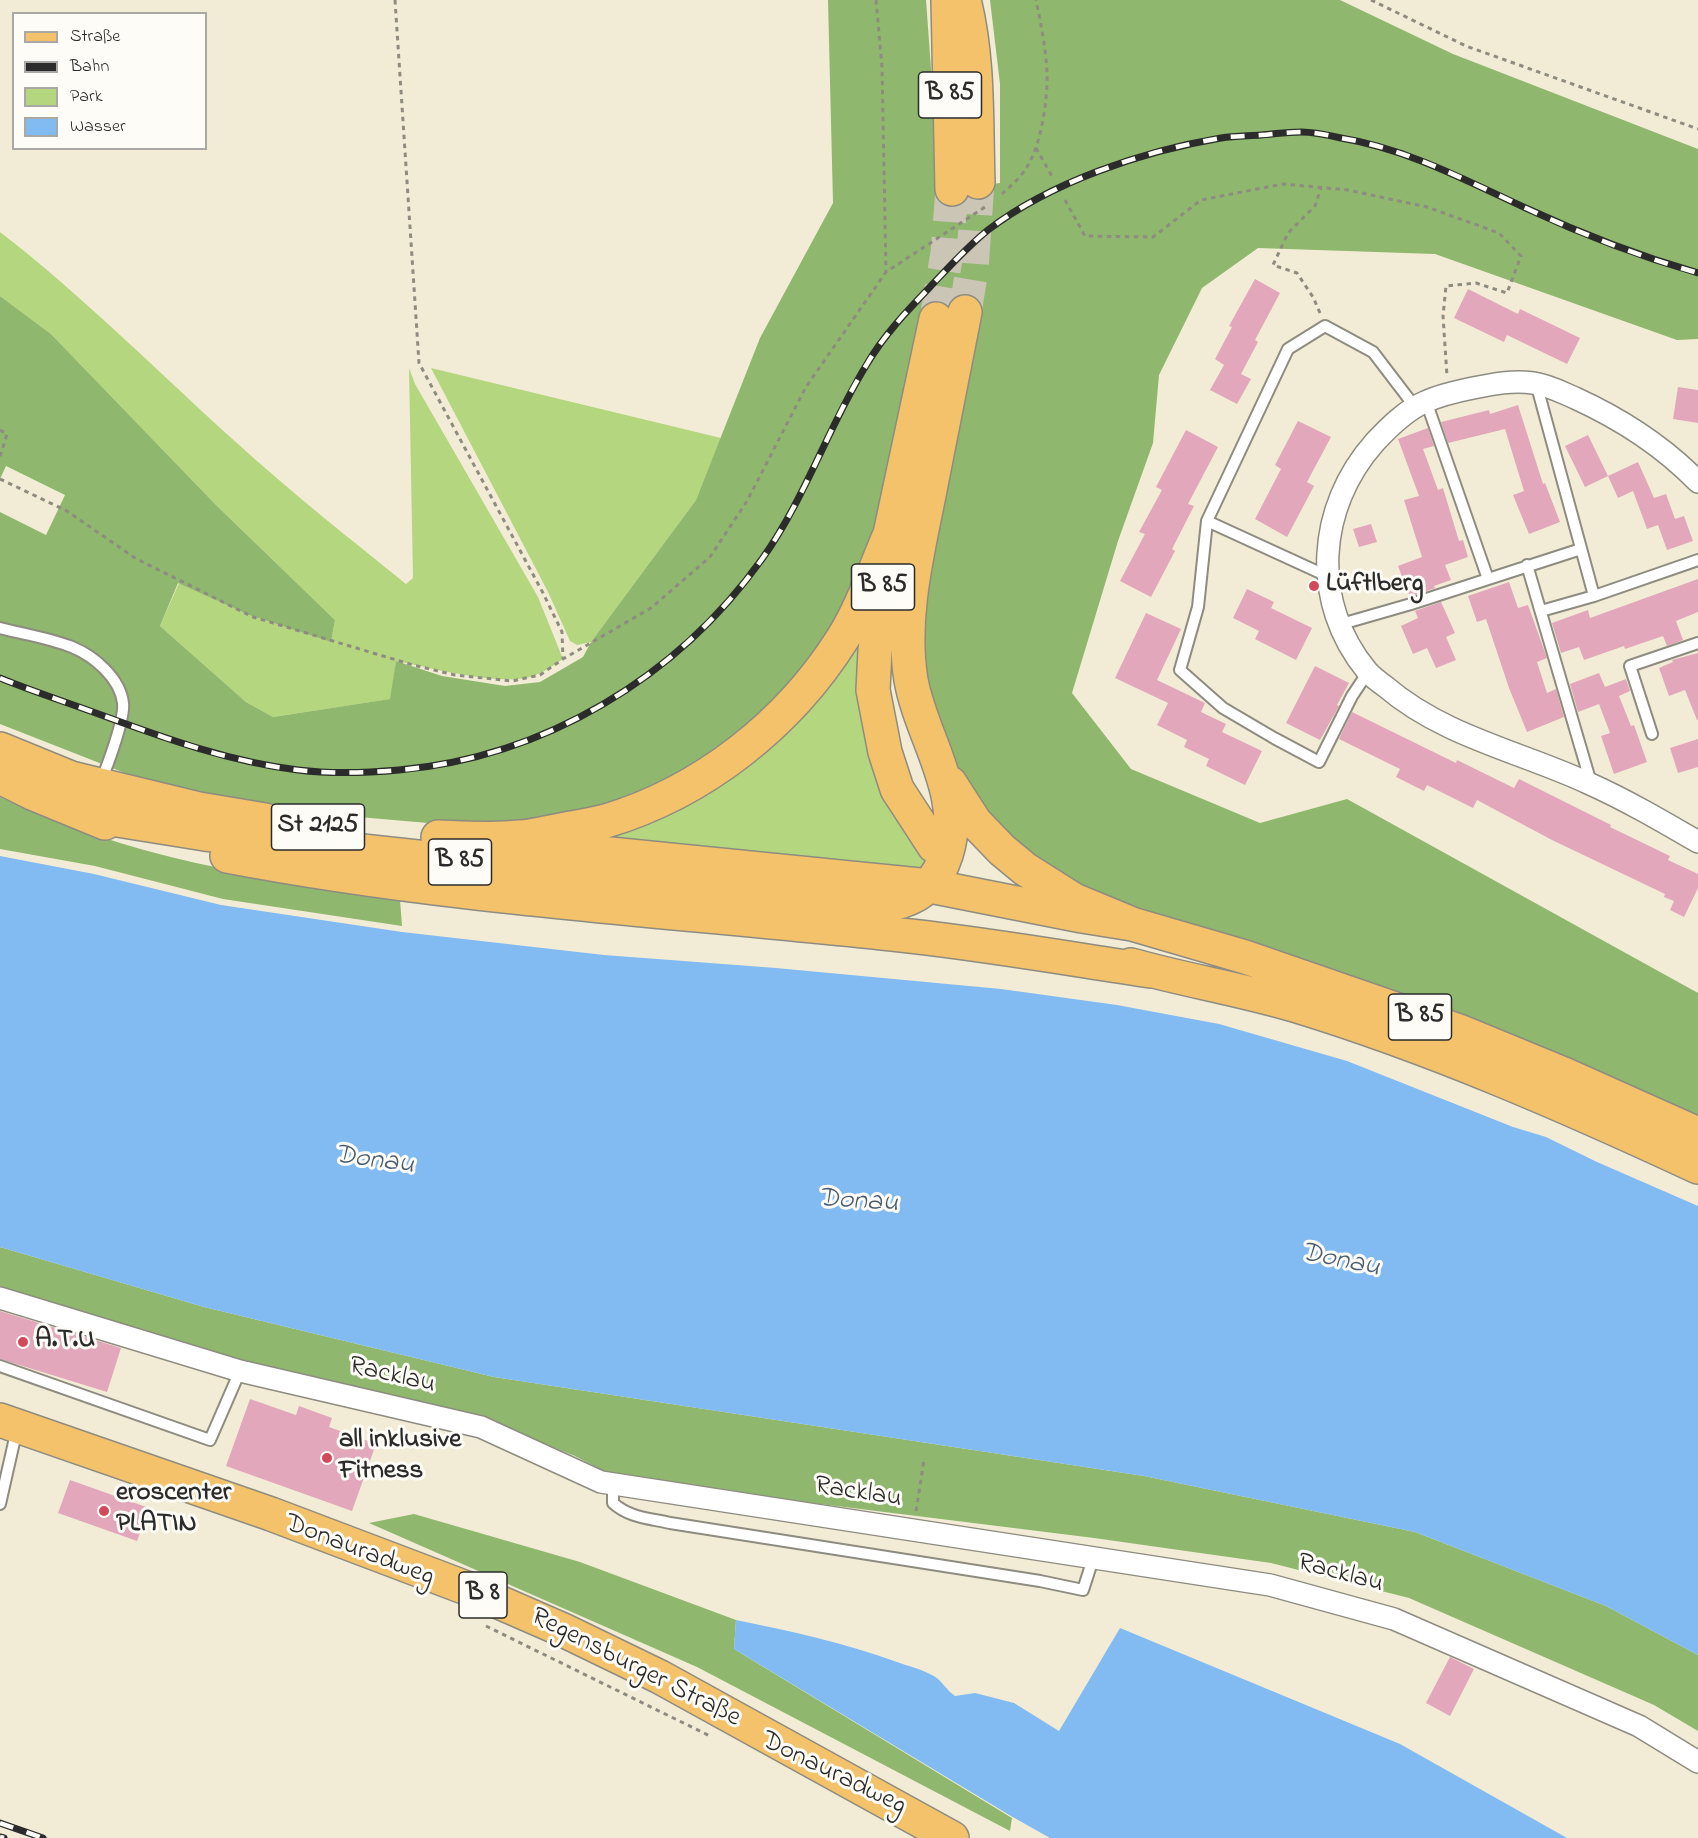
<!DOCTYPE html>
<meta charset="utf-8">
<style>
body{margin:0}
#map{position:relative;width:1698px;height:1838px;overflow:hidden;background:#f2ecd6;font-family:"Indie Flower",sans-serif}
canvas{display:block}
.legend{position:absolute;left:12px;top:12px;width:195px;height:138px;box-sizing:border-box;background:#fdfcf7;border:2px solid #a9a8a5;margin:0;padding:8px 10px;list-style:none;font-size:18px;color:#2b2b2b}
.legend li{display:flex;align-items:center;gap:12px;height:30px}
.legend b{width:30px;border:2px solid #a9a8a5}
</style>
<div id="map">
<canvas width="1698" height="1838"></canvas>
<ul class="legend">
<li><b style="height:8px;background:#f3c26a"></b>Straße</li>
<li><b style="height:8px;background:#2b2b2b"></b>Bahn</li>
<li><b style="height:16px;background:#b4d67e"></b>Park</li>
<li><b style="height:16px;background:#82baf2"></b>Wasser</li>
</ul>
</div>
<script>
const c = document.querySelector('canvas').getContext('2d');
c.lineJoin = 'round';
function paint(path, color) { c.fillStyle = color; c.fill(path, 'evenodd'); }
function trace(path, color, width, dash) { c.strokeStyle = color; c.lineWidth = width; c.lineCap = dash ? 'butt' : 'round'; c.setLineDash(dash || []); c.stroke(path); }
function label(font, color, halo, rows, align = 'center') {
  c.font = font + ' "Indie Flower",sans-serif'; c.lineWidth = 6; c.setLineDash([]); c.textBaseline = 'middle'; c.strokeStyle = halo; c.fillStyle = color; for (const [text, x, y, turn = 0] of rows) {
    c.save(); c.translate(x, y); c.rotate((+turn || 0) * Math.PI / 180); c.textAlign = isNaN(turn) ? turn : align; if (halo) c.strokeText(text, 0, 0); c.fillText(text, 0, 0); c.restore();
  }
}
paint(new Path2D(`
 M0,232C84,297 159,373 238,444C292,493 349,538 406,584L413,578L409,368L415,384L538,597L563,659C551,667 540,675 526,678C490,684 432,668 396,661L391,699L273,717L246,702L160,626L179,583L249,615L331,642L335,620L217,506L51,334L0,296Z
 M431,368L721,438L696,500L591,642L577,645L570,641L548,592Z
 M864,617V670L930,859L921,877L555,840Z`), '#b4d67e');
paint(new Path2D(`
 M828,0H926L932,82L937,191L1000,183V84L990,0H1340L1453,54L1698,149V339L1677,340L1435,254L1258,248L1202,288L1159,375L1153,443L1118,541L1072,693L1131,769L1260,823L1347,799L1698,993V1120L1095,893L1044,864L1012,840L984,809L954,763L879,541L829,643L728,747L620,803L537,825L487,826L428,823L359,817L216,797L125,773L0,724V512L46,535L65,495L6,466L0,479V296L51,334L217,506L335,620L331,642L249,615L178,583L160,626L246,702L273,717L390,699L396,661L442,676L505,686L540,682L583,657L591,642L696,500L760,338L833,203Z
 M0,797C62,826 129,848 196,863C263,878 332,887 400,900L402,926L223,899L95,866L0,849Z
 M0,1247L204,1307L494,1377L1144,1476L1415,1532L1606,1606L1698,1655V1731L1654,1705L1409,1598L1271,1563L1094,1538L619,1479L575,1456L486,1421L243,1361L0,1286Z
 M414,1514L580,1562L736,1620L734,1649L1012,1818L1010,1831L697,1667L369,1523Z`), '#8fb76d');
paint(new Path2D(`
 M0,856L94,874L221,905L402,932L604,955L776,968L1001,989L1117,1005L1219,1024L1347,1061L1513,1127L1546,1137L1597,1162L1698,1206V1655L1606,1606L1415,1532L1144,1476L494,1377L204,1307L0,1247Z
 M736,1620C790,1631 845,1643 897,1662C908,1666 921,1669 932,1675C942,1680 946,1690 955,1696L975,1693L1014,1703L1059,1731L1120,1628L1400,1744L1567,1838H1050L1011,1816L734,1649Z`), '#82baf2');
paint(new Path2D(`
 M1255,279L1280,293L1255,340L1258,342L1241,374L1251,379L1237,404L1210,390L1224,365L1215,359L1232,327L1229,326Z
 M1468,289L1518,314L1520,309L1580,338L1567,364L1507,335L1504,342L1454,318Z
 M1678,387L1698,390V423L1673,419Z
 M1518,405L1543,484L1545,483L1560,522L1529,534L1513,495L1524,491L1505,429L1448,443L1441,422L1489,410L1490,414Z
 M1298,421L1331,437L1307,482L1314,486L1287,537L1255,519L1281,469L1275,465Z
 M1428,428L1434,446L1423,449L1438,490L1443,488L1459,541L1463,540L1468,557L1445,565L1451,580L1434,586L1435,588L1410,597L1398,566L1422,557L1404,500L1419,496L1398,439Z
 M1186,430L1218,447L1188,504L1194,506L1172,549L1175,551L1151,597L1120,581L1145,534L1139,532L1162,490L1156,487Z
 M1588,435L1608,476L1585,487L1565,446Z
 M1638,462L1654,498L1666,494L1675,519L1684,516L1693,541L1667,550L1658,525L1647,529L1633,491L1618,498L1608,476Z
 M1371,524L1377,542L1359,547L1353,529Z
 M1698,579V612L1676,621L1683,640L1667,646L1663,636L1625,649L1624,646L1584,660L1579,647L1561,653L1552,623L1588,610L1590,618Z
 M1509,582L1518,608L1528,605L1547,658L1537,662L1547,693L1556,689L1564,717L1527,732L1509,688L1486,619L1477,622L1468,596Z
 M1247,589L1274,602L1271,608L1312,628L1296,660L1255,639L1259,631L1233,618Z
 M1441,602L1455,633L1446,637L1456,660L1436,668L1427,648L1413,654L1401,626L1418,618L1415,611Z
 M1146,613L1181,629L1157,680L1205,703L1201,712L1226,724L1222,732L1262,751L1245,785L1206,766L1209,759L1184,747L1187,740L1157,725L1168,703L1115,678Z
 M1698,653V720H1697L1685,690L1669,696L1659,668L1673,662L1672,660Z
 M1315,666L1349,683L1337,705L1339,706L1320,740L1286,723Z
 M1599,673L1605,687L1626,679L1630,691L1619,696L1631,726L1634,725L1647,762L1614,774L1601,736L1610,733L1599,704L1578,712L1570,684Z
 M1352,712L1456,763L1457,760L1514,788L1519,779L1611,825L1610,827L1670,856L1668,860L1698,874V888L1684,917L1670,910L1674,901L1664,897L1665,894L1552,840L1477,800L1473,808L1427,785L1424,791L1396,777L1400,769L1339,739Z
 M1698,739V767L1678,773L1670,748Z
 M0,1311L121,1348L107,1392L0,1359Z
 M250,1399L296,1415L299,1406L332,1418L329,1427L376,1444L352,1511L226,1466Z
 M70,1480L149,1508L137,1541L58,1513Z
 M1450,1657L1474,1669L1450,1716L1426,1703Z`), '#e2a7ba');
trace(new Path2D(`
 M965,312L972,270L978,182
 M936,319L947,253L952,189`), '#cac5b4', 33, [33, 16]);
const lane = new Path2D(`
 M1536,383L1594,596
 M1426,401L1488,579
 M1207,521L1327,576
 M1527,565L1591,783
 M1541,611L1594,596L1698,560
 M1338,625L1411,604L1581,549
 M0,628C23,634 49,638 72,647C94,656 120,678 123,703C125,719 107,767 100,783
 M1368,672L1352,696L1319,762L1274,738L1223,708L1180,670L1198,607L1207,521L1288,349L1325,326L1373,352L1415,407
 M1652,734L1630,666L1698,643
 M0,1366L210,1440L240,1371
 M613,1485V1503C630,1518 648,1518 670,1523L1040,1581L1083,1590L1093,1559
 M0,1504L17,1429`);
const street = new Path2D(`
 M1698,482C1663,446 1621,419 1575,398C1561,392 1548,385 1533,383C1513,380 1493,384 1473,388C1458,391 1440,395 1425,402C1406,410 1389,427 1375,442C1317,507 1310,602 1367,671C1372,677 1379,682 1386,687C1443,736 1521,752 1588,783C1626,800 1662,821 1698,842
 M0,1298L240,1371L481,1427L601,1482L1270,1585L1394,1619L1639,1726L1698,1762`);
const primary = new Path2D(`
 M948,0L952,189
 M964,0C979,59 976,122 978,182
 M0,749L71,778L199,809L265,820
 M0,777L32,793L105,823
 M950,783L975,822L1002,850L1025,869L1074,900L1132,924L1245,957L1459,1031L1566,1075L1698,1134
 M86,815L205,834L834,902C881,910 929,908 946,855C966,795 921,737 911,680C901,619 917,555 929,495C941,434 953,373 965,312
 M438,837C465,838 493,840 520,837C534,836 548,832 561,830C576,827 591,825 606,821C703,792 789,724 843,638C863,606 875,568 890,534
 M480,841L930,886L1082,916L1132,924
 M934,846L897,789L885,752L873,690L875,650L890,534L936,319
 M227,856C453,899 682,911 910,936C991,945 1071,959 1151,971
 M1131,965C1184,980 1240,989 1294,1005C1432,1047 1567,1106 1698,1167
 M0,1420L271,1514L469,1589L563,1630L660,1677L952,1838`);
trace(lane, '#8e8c80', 14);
trace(street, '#8e8c80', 24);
trace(primary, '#8e8c80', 36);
trace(new Path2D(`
 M395,0L419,363L543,593L562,632L563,659
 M876,0L882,67L886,272
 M1371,0L1466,46L1698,129
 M1036,148L1053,178
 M1002,194C1011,186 1021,177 1027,167C1041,145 1048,99 1047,73C1046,49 1041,24 1036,0
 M1065,200L1085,236L1153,237L1201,200L1283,184L1348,190L1427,207L1499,233L1521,256L1507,293L1476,283L1446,286L1443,316L1447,376
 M1320,313L1313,297L1297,273L1273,265L1288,233L1315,206L1321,188
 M0,430L7,434L0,457
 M0,479L67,511L135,558L253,617L413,665L455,675L512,681L540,675L563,659L651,608L710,557L747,501L806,387L886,272L985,207
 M916,1511L924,1460
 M486,1626L712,1737`), '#8e8c80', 3, [4.5, 4.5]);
trace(lane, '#fff', 10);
trace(street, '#fff', 21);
trace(primary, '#f3c26a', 33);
const rail = new Path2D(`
 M0,678C34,692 69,703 104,716C167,739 231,762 298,770C331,774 365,773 399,770C544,757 677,678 762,559C805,499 828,427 867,364C884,335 907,311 930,287C949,267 967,247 988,230C1051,182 1143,151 1221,138C1234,136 1247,136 1261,135C1274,134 1288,132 1301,132C1314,132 1328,135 1341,138C1408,149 1467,181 1528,209C1584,235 1639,256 1698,273
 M0,1823L43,1838
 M0,1837L4,1838`);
trace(rail, '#2b2b2b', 7);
trace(rail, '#fdfcf7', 4.5, [14]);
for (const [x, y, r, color] of [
 [1314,586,6,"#d1495b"],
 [23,1342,6,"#d1495b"],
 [327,1458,6,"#d1495b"],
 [104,1511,6,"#d1495b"]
]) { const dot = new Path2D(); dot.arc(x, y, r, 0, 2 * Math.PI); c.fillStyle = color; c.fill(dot); trace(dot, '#fdfcf7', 2); }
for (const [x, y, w] of [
 [950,95,63],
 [883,587,63],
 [318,827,93],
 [460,862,63],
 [1420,1017,63],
 [483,1595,48]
]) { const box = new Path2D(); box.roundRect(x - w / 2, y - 23, w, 46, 4.5); c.fillStyle = '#fdfcf7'; c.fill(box); trace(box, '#2b2b2b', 1.5); }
label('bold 26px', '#2b2b2b', null, [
 ["B 85",950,95],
 ["B 85",883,587],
 ["St 2125",318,827],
 ["B 85",460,862],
 ["B 85",1420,1017],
 ["B 8",483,1595]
]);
label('bold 27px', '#2b2b2b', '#fdfcf7', [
 ["Lüftlberg",1326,586],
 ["A.T.U",35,1342],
 ["all inklusive",339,1442],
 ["Fitness",339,1473],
 ["eroscenter",116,1495],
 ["PLATIN",116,1526]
], 'left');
label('27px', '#2b2b2b', '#fdfcf7', [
 ["Racklau",392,1377,13],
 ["Racklau",858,1494,9],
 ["Donauradweg",359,1552,21],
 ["Racklau",1340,1575,15],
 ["Regensburger Straße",635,1669,27],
 ["Donauradweg",833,1775,26]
]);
label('italic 28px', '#495d71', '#fdfcf7', [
 ["Donau",374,1162,8],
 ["Donau",858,1203,4],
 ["Donau",1340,1262,12]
]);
</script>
